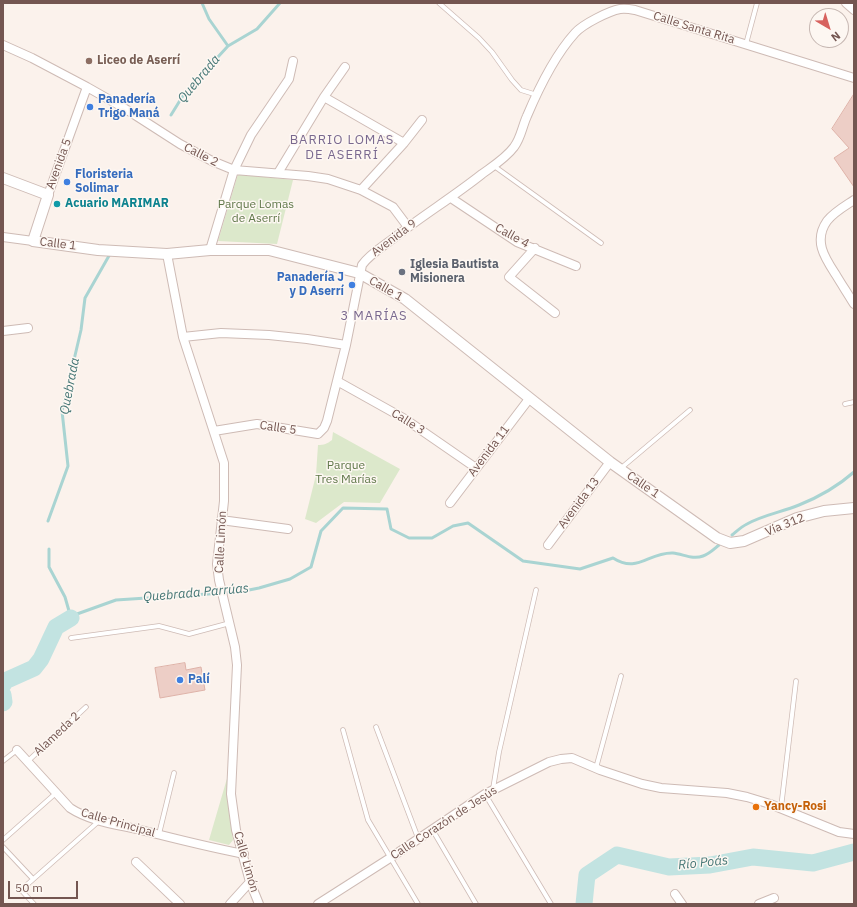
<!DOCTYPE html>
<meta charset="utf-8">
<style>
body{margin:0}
#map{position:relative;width:857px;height:907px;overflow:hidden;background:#fbf2ec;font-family:"IBM Plex Sans",sans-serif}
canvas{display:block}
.frame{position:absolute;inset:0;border:4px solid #745651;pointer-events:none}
.north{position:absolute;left:809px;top:8px;width:40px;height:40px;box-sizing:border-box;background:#fdf7f2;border:1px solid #c6b7b2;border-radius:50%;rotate:142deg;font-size:11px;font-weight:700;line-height:16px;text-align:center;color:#745651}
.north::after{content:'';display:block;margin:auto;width:14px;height:18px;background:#d7625f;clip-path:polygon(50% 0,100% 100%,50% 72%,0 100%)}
.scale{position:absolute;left:8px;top:881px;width:70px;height:18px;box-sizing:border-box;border:2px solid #745651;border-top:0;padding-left:5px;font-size:12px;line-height:14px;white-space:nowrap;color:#745651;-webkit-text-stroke:3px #fdf7f2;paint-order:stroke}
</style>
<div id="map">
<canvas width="857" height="907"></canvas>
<div class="frame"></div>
<div class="north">N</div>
<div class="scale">50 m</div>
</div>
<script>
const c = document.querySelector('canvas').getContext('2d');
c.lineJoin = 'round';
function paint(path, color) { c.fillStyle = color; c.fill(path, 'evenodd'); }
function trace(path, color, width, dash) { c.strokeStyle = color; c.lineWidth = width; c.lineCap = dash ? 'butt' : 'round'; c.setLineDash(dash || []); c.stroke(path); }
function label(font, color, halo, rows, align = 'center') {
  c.font = font + ' "IBM Plex Sans",sans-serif'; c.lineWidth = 3; c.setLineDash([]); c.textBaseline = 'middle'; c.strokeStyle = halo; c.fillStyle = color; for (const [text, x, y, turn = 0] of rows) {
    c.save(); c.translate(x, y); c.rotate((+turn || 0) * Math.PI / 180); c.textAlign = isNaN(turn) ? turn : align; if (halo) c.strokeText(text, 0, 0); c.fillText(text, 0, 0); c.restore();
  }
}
paint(new Path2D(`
 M238,174L293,180L277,244L218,241Z
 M333,432L400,469L380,503L344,502L316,523L305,519L316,475L318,445C324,445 327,444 332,440Z
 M228,775L233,840L229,845L209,840Z`), '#dce8cb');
trace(new Path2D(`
 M228,46L257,29L280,3
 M171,115L184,94L228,46L209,19L202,3
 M48,521L68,466L62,411L81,330L85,298L110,254
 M732,535C737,531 741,527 747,524C763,515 782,512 799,505C819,497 838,486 854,472
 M49,549V567L65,597L71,618L77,614L116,600L239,592L259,588L290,579L311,567L321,531L343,508L387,509L391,529L409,538H432L453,526L468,523L523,561L580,569L613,558C638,574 648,552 673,553C683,554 693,560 703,556C709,554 714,549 719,545`), '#a9d4d2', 3);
trace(new Path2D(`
 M3,685L5,681L34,668L41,659L56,627L71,618
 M3,695L4,702L3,703
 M584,904L587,875L617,855L669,867L710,865L753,857L813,863L854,852`), '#c2e3e1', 17);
const building = new Path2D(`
 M854,94V187L834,158L849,148L832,129Z
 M185,663L186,670L201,667L205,690L160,698L155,668Z`);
paint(building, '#edcec6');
trace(building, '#deb2a8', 1);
const service = new Path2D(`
 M439,3L479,38L492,52L512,80L521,90L537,95
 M746,44L757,3
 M494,166L601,243
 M845,404L854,402
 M620,469L690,410
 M71,638L159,626L189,634L230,623
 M376,727L418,838
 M343,730L368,820L418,904
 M3,761L17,750
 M28,761L86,707
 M596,768L621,676
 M493,789L499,752L536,590
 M485,794L551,904
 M781,808L796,681
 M432,829L476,904
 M159,834L174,773
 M3,840L56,793
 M3,847L33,879
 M34,904L21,890L99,821`);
const minor = new Path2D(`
 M846,3L854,10
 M3,45L32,58L87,87L124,108L180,144L212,161L234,170L308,176L328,179L361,190L393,207L408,227
 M324,97L404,143
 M278,173L324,97L345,67
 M361,190L404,143L422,120
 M48,195L87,87
 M451,198L517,242L576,266
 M854,200C845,206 834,212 827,221C813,241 825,258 836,275C842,285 848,294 854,304
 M3,237L33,241
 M535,248L509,277L555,313
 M210,250L234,170L251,135L289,79L293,61
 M167,254L183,337L224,463V501L217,564L219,580L235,647L237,665L231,794L236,830L250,882L259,904
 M3,331L28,328
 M183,337L221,333L269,335L307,339L346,345
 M337,381L405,419L476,468
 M214,431L257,424L318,434L324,428L327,421L346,345L362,265C370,254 382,247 394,238C422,216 453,197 482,174C493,166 506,158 514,147C521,138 522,127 527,116C538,90 556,54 575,33C583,24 609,11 620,9C625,8 630,9 635,10L854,78
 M450,503L529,399
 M221,520L288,529
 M548,545L610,462
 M17,750L70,808C90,821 114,824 137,829C172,838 208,847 244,854
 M136,862L180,904
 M675,894L682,904
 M230,904L250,882
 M318,904L390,858L485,794L549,762L561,759L572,758L600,770L642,784L661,788L727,793L747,797L770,804L839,832L854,834
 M759,904L774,898`);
const tertiary = new Path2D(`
 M3,178L48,195L33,241L98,250L167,254L210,250H269L359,273L405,299L610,462L717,538L730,543L744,541L797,518L824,511L854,508`);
trace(service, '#cebbb5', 5.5);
trace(minor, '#cebbb5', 10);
trace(tertiary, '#cebbb5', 12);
trace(service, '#fff', 4);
trace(minor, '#fff', 8);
trace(tertiary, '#fff', 10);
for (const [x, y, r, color] of [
 [89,61,4,"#8d6e63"],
 [90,107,4,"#3f7fe0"],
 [67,182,4,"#3f7fe0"],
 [57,204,4,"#0f9aa8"],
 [402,272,4,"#6b7280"],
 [352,285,4,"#3f7fe0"],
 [180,680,4,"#3f7fe0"],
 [756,807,4,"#e8710a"]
]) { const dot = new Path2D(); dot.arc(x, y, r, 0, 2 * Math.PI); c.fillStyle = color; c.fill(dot); trace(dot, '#fdf7f2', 1.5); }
label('12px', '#745651', '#fdf7f2', [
 ["Calle Santa Rita",694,28,17],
 ["Calle 2",201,155,27],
 ["Avenida 5",59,164,-70],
 ["Calle 4",512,236,29],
 ["Avenida 9",394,238,-37],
 ["Calle 1",58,244,7],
 ["Calle 1",386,289,30],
 ["Calle 3",408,422,32],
 ["Calle 5",278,428,8],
 ["Avenida 11",489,451,-53],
 ["Calle 1",643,485,35],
 ["Avenida 13",579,503,-53],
 ["Vía 312",785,525,-22],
 ["Calle Limón",221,542,-87],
 ["Alameda 2",57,734,-43],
 ["Calle Principal",118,823,16],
 ["Calle Corazón de Jesús",444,823,-33],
 ["Calle Limón",246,862,74]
]);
label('bold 12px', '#785e54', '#fdf7f2', [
 ["Liceo de Aserrí",97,61]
], 'left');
label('bold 12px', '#366cbe', '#fdf7f2', [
 ["Panadería",98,100],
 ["Trigo Maná",98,114],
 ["Floristeria",75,175],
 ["Solimar",75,189],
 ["Panadería J",344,278,"right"],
 ["y D Aserrí",344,292,"right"],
 ["Palí",188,680]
], 'left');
label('bold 12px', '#0d838f', '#fdf7f2', [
 ["Acuario MARIMAR",65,204]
], 'left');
label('12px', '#60784a', '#fdf7f2', [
 ["Parque Lomas",256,205],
 ["de Aserrí",256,219],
 ["Parque",346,466],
 ["Tres Marías",346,480]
]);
label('bold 12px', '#5b616d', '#fdf7f2', [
 ["Iglesia Bautista",410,265],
 ["Misionera",410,279]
], 'left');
label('bold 12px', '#c56008', '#fdf7f2', [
 ["Yancy-Rosi",764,807]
], 'left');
label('italic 13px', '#467776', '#fdf7f2', [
 ["Quebrada",199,79,-50],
 ["Quebrada",70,386,-79],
 ["Quebrada Parrúas",196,593,-5],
 ["Río Poás",703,863,-6]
]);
c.letterSpacing = '1px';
label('13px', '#7a698f', '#fdf7f2', [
 ["BARRIO LOMAS",342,140],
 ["DE ASERRÍ",342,155],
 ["3 MARÍAS",374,316]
]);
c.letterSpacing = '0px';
</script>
